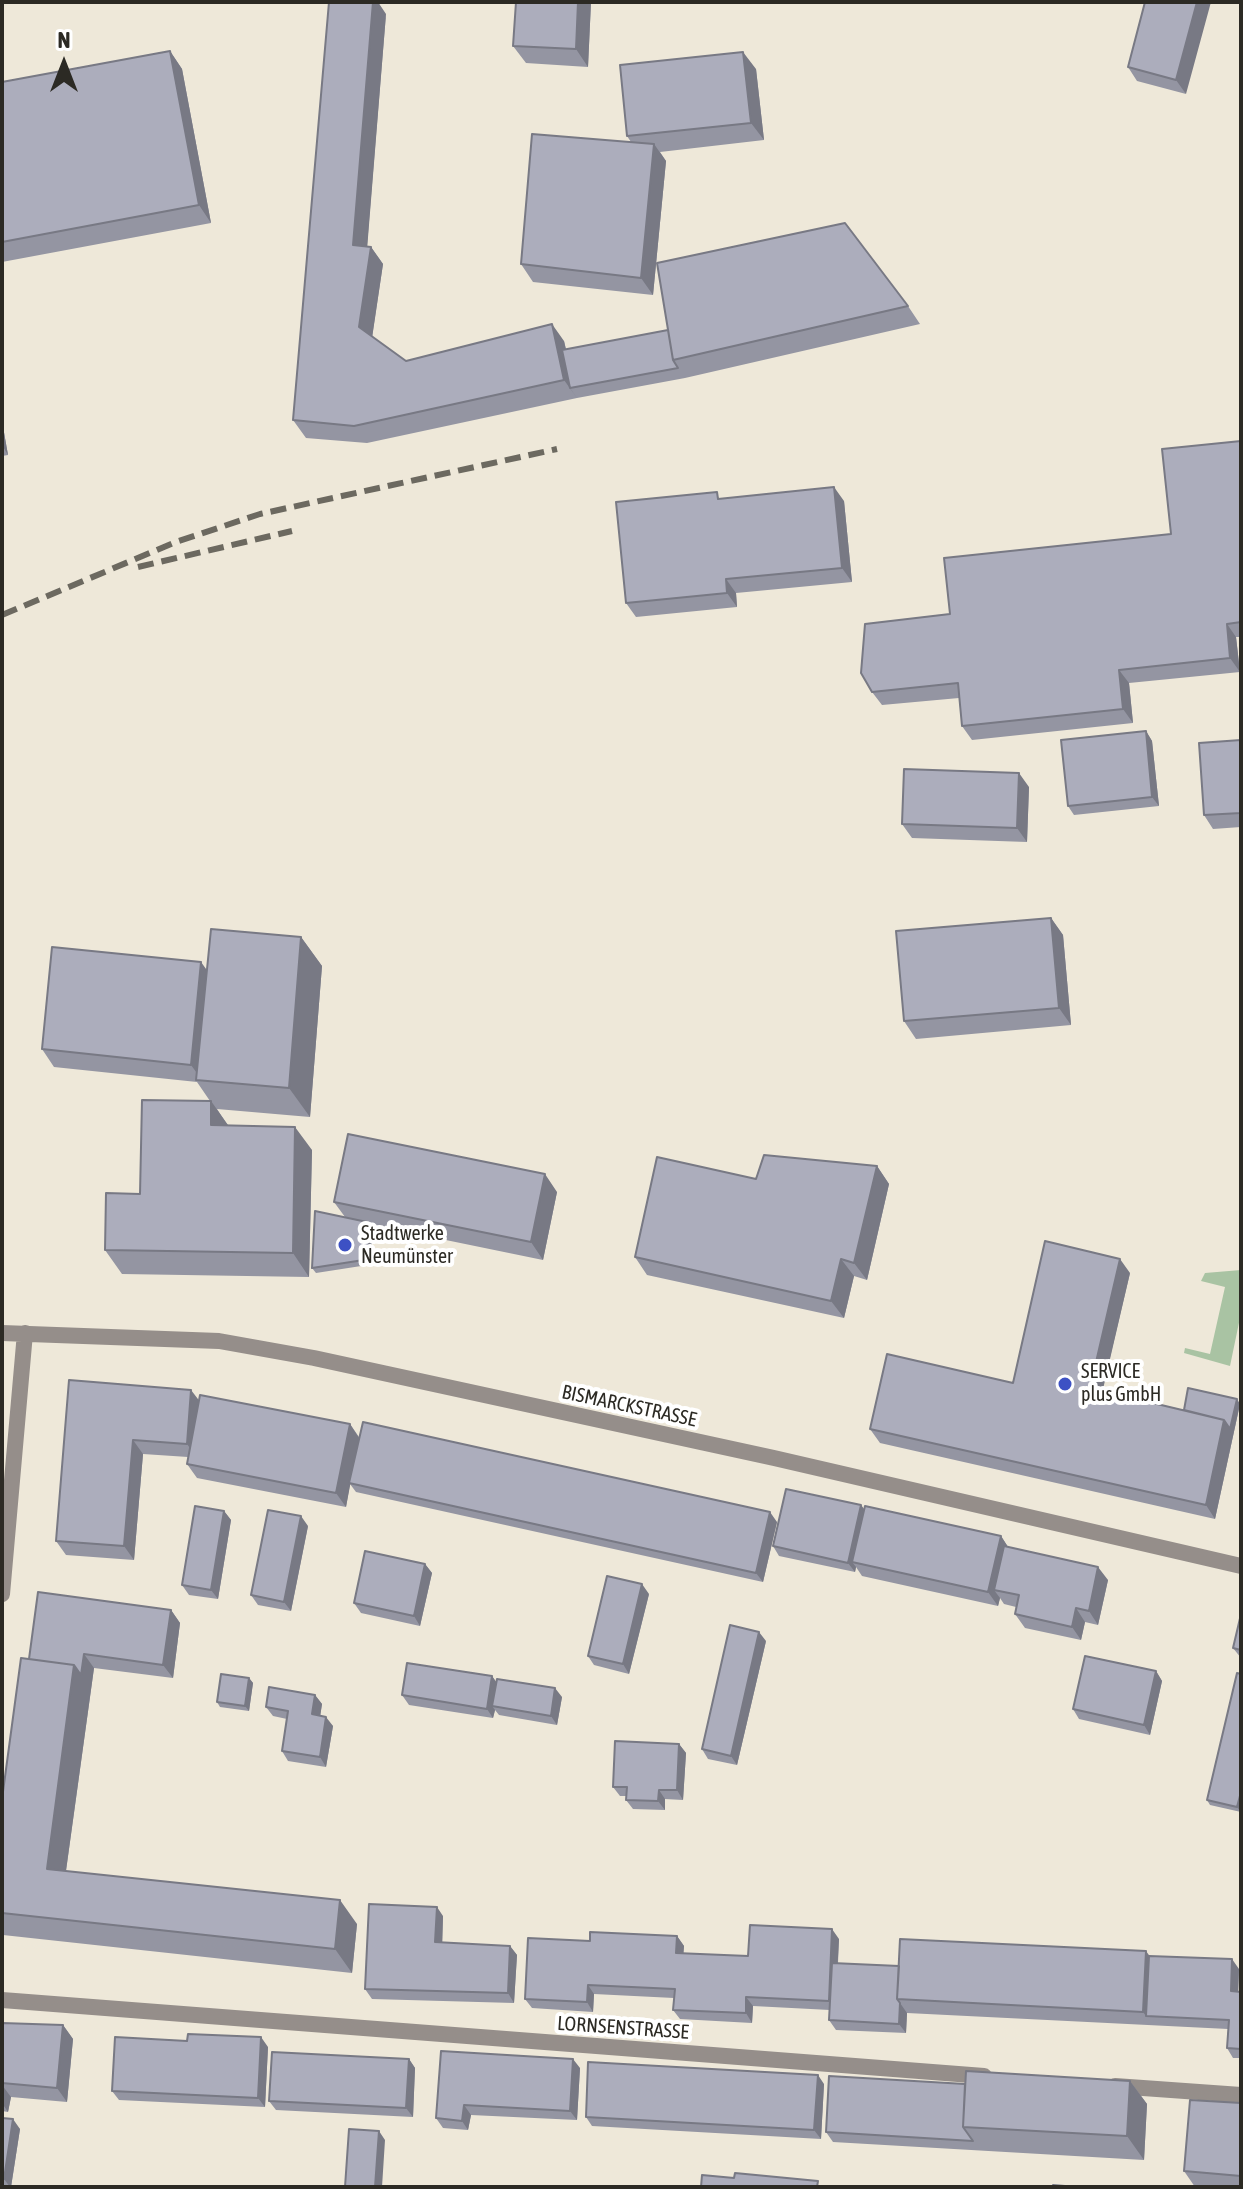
<!DOCTYPE html>
<meta charset="utf-8">
<style>
body{margin:0}
#map{position:relative;width:1243px;height:2189px;overflow:hidden;background:#eee8d9;font-family:"Asap Condensed",sans-serif}
canvas{display:block}
.frame{position:absolute;inset:0;border:4px solid #2c2a24;pointer-events:none}
.north{position:absolute;left:24px;top:24px;width:80px;height:80px;-webkit-text-stroke:6px #fff;paint-order:stroke;rotate:0deg;font-size:22px;font-weight:700;line-height:32px;text-align:center;color:#2c2a24}
.north::after{content:'';display:block;margin:auto;width:28px;height:36px;background:#2c2a24;clip-path:polygon(50% 0,100% 100%,50% 72%,0 100%)}
</style>
<div id="map">
<canvas width="1243" height="2189"></canvas>
<div class="frame"></div>
<div class="north">N</div>
</div>
<script>
const c = document.querySelector('canvas').getContext('2d');
c.lineJoin = 'round';
function paint(path, color) { c.fillStyle = color; c.fill(path, 'evenodd'); }
function trace(path, color, width, dash) { c.strokeStyle = color; c.lineWidth = width; c.lineCap = dash ? 'butt' : 'round'; c.setLineDash(dash || []); c.stroke(path); }
function label(font, color, halo, rows, align = 'center') {
  c.font = font + ' "Asap Condensed",sans-serif'; c.lineWidth = 8; c.setLineDash([]); c.textBaseline = 'middle'; c.strokeStyle = halo; c.fillStyle = color; for (const [text, x, y, turn = 0] of rows) {
    c.save(); c.translate(x, y); c.rotate((+turn || 0) * Math.PI / 180); c.textAlign = isNaN(turn) ? turn : align; if (halo) c.strokeText(text, 0, 0); c.fillText(text, 0, 0); c.restore();
  }
}
paint(new Path2D(`
 M1241,1270V1313L1230,1366L1184,1353L1185,1348L1210,1354L1225,1287L1201,1281L1205,1273Z`), '#a9c3a3');
trace(new Path2D(`
 M2,1333L219,1341L314,1358L774,1458L1241,1566
 M2,1594L25,1333
 M2,2000L984,2076
 M1115,2086L1241,2095`), '#958e8a', 16);
trace(new Path2D(`
 M138,567L292,531
 M2,615L176,542L260,514L557,449`), '#6c6960', 6, [16, 8]);
paint(new Path2D(`
 M516,2H591L588,67L526,63L513,46Z
 M1145,2L1186,94L1137,81L1128,67Z
 M386,14L367,246L371,247L383,264L372,337L406,361L564,341L566,349L908,306L920,324L685,378L577,398L367,443L306,438L293,420Z
 M170,51L182,69L211,223L2,262V82Z
 M756,69L764,140L660,152L666,161L653,295L533,282L521,264L631,142L627,136Z
 M2,421L8,455L2,456Z
 M1241,441V637H1236L1240,672L1129,683L1133,723L972,740L962,726L959,698L882,705L872,692L950,614L1171,534Z
 M722,498L844,501L852,582L736,593L737,607L636,617L626,603Z
 M1146,731L1152,741L1159,806L1074,815L1068,806Z
 M1241,740V827L1213,829L1204,815Z
 M1029,787L1027,842L912,838L902,824Z
 M1051,918L1063,935L1071,1025L916,1039L904,1021Z
 M301,937L322,966L310,1117L217,1109L228,1126L312,1150L309,1277L122,1274L105,1250L140,1194L210,1101L197,1082L54,1067L42,1049L207,971Z
 M877,1166L889,1184L867,1280L854,1276L844,1318L647,1275L635,1257L756,1179Z
 M557,1192L543,1260L368,1224L370,1227L374,1264L316,1273L312,1268L345,1217L334,1202Z
 M1130,1273L1102,1391L1184,1410L1240,1404L1215,1519L880,1443L870,1429L1013,1383Z
 M69,1380L350,1424L359,1437L777,1522L763,1582L356,1492L350,1484L346,1507L197,1478L187,1464L188,1457L143,1454L134,1560L66,1555L56,1541Z
 M861,1505L864,1509L1001,1536L1008,1547L1108,1580L1098,1625L1085,1622L1081,1640L1025,1628L1015,1614L1016,1607L1004,1604L1000,1598L998,1606L862,1576L856,1567L855,1572L779,1556L773,1546Z
 M224,1511L231,1520L218,1599L189,1595L182,1585Z
 M308,1526L291,1611L258,1605L251,1595Z
 M425,1564L432,1573L420,1626L361,1613L354,1603Z
 M649,1594L629,1674L594,1665L588,1656Z
 M171,1610L180,1623L173,1678L94,1668L66,1871L357,1924L352,1973L3,1935L2,1933V1799L29,1659Z
 M1241,1614V1658L1233,1648Z
 M766,1641L737,1765L708,1759L702,1749Z
 M1156,1671L1162,1681L1150,1735L1079,1719L1073,1709Z
 M1237,1673L1241,1812L1210,1805L1207,1800Z
 M492,1676L496,1682L562,1697L557,1725L499,1715L495,1710L493,1718L409,1705L402,1695Z
 M249,1678L253,1683L249,1711L220,1707L217,1702Z
 M315,1695L322,1704L320,1716L333,1726L326,1767L288,1761L282,1751L287,1719L273,1716L266,1707Z
 M679,1744L686,1753L683,1800L665,1799V1810L633,1809L626,1800V1796H620L613,1787Z
 M443,1916L442,1943L510,1946L517,1955L514,2003L372,1999L365,1989Z
 M677,1936L684,1946L683,1953L748,1956L839,1939L838,1963L899,1966L1149,1956L1239,1969L1238,1992H1241V2058H1233L1227,2048L1228,2029L907,2013L906,2033L836,2030L829,2020L830,2010L753,2006L752,2023L680,2019L673,2010L674,1998L594,1994L593,2012L532,2008L525,1999L590,1941Z
 M2,2023L63,2025L73,2039L67,2102L11,2097L8,2112L2,2111Z
 M268,2047L265,2107L119,2100L112,2091Z
 M441,2051L580,2068L577,2120L471,2115L468,2130L443,2128L436,2118Z
 M409,2059L415,2068L413,2117L276,2110L269,2101Z
 M1130,2081L1147,2104L1144,2160L833,2142L826,2132L965,2084Z
 M824,2084L821,2139L592,2126L586,2117Z
 M1241,2103V2187H1195L1184,2171Z
 M2,2118L20,2129L11,2187H2Z`), '#9495a2');
paint(new Path2D(`
 M373,2H378L386,14L366,262L353,245Z
 M578,2H591L588,67L576,49Z
 M1197,2H1211L1186,94L1176,80Z
 M170,51L182,69L211,223L199,205Z
 M743,52L756,69L764,140L751,123Z
 M654,144L666,161L653,295L641,278Z
 M371,247L383,264L371,345L359,327Z
 M552,324L564,341L574,387L570,388L577,398L564,380Z
 M2,421L8,455L2,445Z
 M834,487L844,501L852,582L842,568Z
 M726,579L736,593L737,607L727,593Z
 M1227,624L1236,637L1240,672L1230,658Z
 M1119,670L1129,683L1133,723L1123,709Z
 M1146,731L1152,741L1159,806L1152,797Z
 M1019,773L1029,787L1027,842L1017,828Z
 M1051,918L1063,935L1071,1025L1059,1008Z
 M301,937L322,966L310,1117L289,1088Z
 M2,954L4,957L2,1025Z
 M201,962L214,980L202,1080L191,1065Z
 M211,1101L228,1125L227,1149L211,1125Z
 M295,1127L312,1150L309,1277L293,1253Z
 M877,1166L889,1184L867,1280L854,1263Z
 M545,1174L557,1192L543,1260L531,1242Z
 M367,1222L370,1227L374,1264L370,1259Z
 M841,1259L854,1276L844,1318L831,1301Z
 M1120,1259L1130,1273L1100,1402L1090,1388Z
 M191,1390L201,1403L197,1458L187,1444Z
 M1237,1399L1240,1404L1215,1519L1206,1505L1224,1420Z
 M350,1424L359,1438L346,1507L336,1493Z
 M133,1440L143,1454L134,1560L124,1546Z
 M861,1505L868,1515L852,1562L856,1567L855,1572L848,1563Z
 M224,1511L231,1520L218,1599L211,1590Z
 M770,1512L777,1522L763,1582L756,1573Z
 M301,1516L308,1526L291,1611L284,1602Z
 M1001,1536L1010,1550L994,1590L1000,1598L998,1606L988,1592Z
 M425,1564L432,1573L420,1626L414,1616Z
 M1098,1567L1108,1580L1098,1625L1089,1611Z
 M642,1584L649,1594L629,1674L623,1664Z
 M1076,1608L1085,1622L1081,1640L1072,1627Z
 M171,1610L180,1623L173,1678L163,1665Z
 M759,1632L766,1641L737,1765L731,1756Z
 M84,1654L94,1668L63,1892L47,1869L74,1665Z
 M1156,1671L1162,1681L1150,1735L1144,1725Z
 M492,1676L499,1686L492,1706L495,1710L493,1718L487,1709Z
 M249,1678L253,1683L249,1711L245,1706Z
 M555,1688L562,1697L557,1725L551,1716Z
 M315,1695L322,1704L319,1724L312,1714Z
 M326,1717L333,1726L326,1767L320,1757Z
 M679,1744L686,1753L683,1800L677,1790Z
 M659,1790L665,1799V1810L658,1801Z
 M1241,1792V1812L1237,1807Z
 M340,1900L357,1924L352,1973L335,1949Z
 M437,1907L443,1916L442,1952L435,1942Z
 M832,1929L839,1939L835,2011L829,2001Z
 M677,1936L684,1946L683,1962L676,1953Z
 M510,1946L517,1955L514,2003L508,1993Z
 M1146,1951L1156,1965L1146,2016L1143,2012Z
 M1232,1959L1239,1969L1238,2001L1231,1991Z
 M588,1985L594,1994L593,2012L587,2002Z
 M746,1997L753,2006L752,2023L746,2013Z
 M900,2003L907,2013L906,2033L899,2024Z
 M63,2025L73,2039L67,2102L57,2088Z
 M261,2037L268,2047L265,2107L258,2098Z
 M409,2059L415,2068L413,2117L406,2108Z
 M573,2059L580,2068L577,2120L570,2111Z
 M818,2075L824,2084L821,2139L814,2130Z
 M1130,2081L1147,2104L1144,2160L1127,2136Z
 M2,2085L11,2097L8,2112L2,2103Z
 M464,2105L471,2115L468,2130L462,2121Z
 M13,2119L20,2129L11,2187H10L4,2179Z
 M379,2131L385,2140L382,2187H375Z`), '#787984');
const building = new Path2D(`
 M329,2H373L353,245L371,247L359,327L406,361L552,324L564,380L354,426L293,420Z
 M516,2H578L576,49L513,46Z
 M1145,2H1197L1176,80L1128,67Z
 M170,51L199,205L2,242V82Z
 M743,52L751,123L627,136L620,65Z
 M532,134L654,144L641,278L521,264Z
 M845,223L908,306L673,360L657,263Z
 M668,330L673,360L678,368L570,388L562,350Z
 M1241,441V622L1227,624L1230,658L1119,670L1123,709L962,726L958,683L872,692L861,673L865,624L950,614L944,558L1171,534L1162,449Z
 M834,487L842,568L726,579L727,593L626,603L616,502L717,492L718,499Z
 M1146,731L1152,797L1068,806L1061,740Z
 M1241,740V813L1204,815L1199,743Z
 M904,769L1019,773L1017,828L902,824Z
 M1051,918L1059,1008L904,1021L896,931Z
 M211,929L301,937L289,1088L196,1080Z
 M52,947L201,962L191,1065L42,1049Z
 M142,1100L211,1101V1125L295,1127L293,1253L105,1250L106,1193L140,1194Z
 M348,1134L545,1174L531,1242L334,1202Z
 M764,1155L877,1166L854,1263L841,1259L831,1301L635,1257L657,1157L756,1179Z
 M315,1211L367,1222L370,1259L312,1268Z
 M1045,1241L1120,1259L1090,1388L1224,1420L1206,1505L870,1429L887,1354L1013,1383Z
 M69,1380L191,1390L187,1444L133,1440L124,1546L56,1541Z
 M1188,1388L1237,1399L1230,1429L1224,1420L1184,1410Z
 M200,1395L350,1424L336,1493L187,1464Z
 M363,1422L770,1512L756,1573L349,1483Z
 M786,1489L861,1505L848,1563L773,1546Z
 M195,1506L224,1511L211,1590L182,1585Z
 M865,1506L1001,1536L988,1592L852,1562Z
 M268,1510L301,1516L284,1602L251,1595Z
 M1004,1546L1098,1567L1089,1611L1076,1608L1072,1627L1015,1614L1019,1595L994,1590Z
 M365,1551L425,1564L414,1616L354,1603Z
 M607,1576L642,1584L623,1664L588,1656Z
 M38,1592L171,1610L163,1665L84,1654L81,1675L74,1665L29,1659Z
 M1241,1614V1650L1233,1648Z
 M730,1625L759,1632L731,1756L702,1749Z
 M1085,1656L1156,1671L1144,1725L1073,1709Z
 M21,1658L74,1665L47,1869L340,1900L335,1949L2,1913V1799Z
 M407,1663L492,1676L487,1709L402,1695Z
 M1237,1673L1241,1674V1792L1237,1807L1207,1800Z
 M221,1674L249,1678L245,1706L217,1702Z
 M497,1679L555,1688L551,1716L492,1706Z
 M269,1687L315,1695L312,1714L326,1717L320,1757L282,1751L288,1711L266,1707Z
 M615,1741L679,1744L677,1790H659L658,1801L626,1800L627,1787H613Z
 M369,1904L437,1907L435,1942L510,1946L508,1993L365,1989Z
 M750,1925L832,1929L829,2001L746,1997V2013L673,2010L675,1989L588,1985L587,2002L525,1999L528,1938L590,1941V1932L677,1936L676,1953L748,1956Z
 M900,1939L1146,1951L1143,2012L897,1999Z
 M1149,1956L1232,1959L1231,1991L1241,1992V2049L1227,2048L1229,2020L1146,2016Z
 M832,1963L899,1966L897,1999L900,2003L899,2024L829,2020Z
 M2,2023L63,2025L57,2088L2,2083Z
 M188,2034L261,2037L258,2098L112,2091L115,2037L187,2041Z
 M441,2051L573,2059L570,2111L464,2105L462,2121L436,2118Z
 M272,2052L409,2059L406,2108L269,2101Z
 M588,2062L818,2075L814,2130L586,2117Z
 M966,2071L1130,2081L1127,2136L963,2127Z
 M829,2076L965,2084L963,2127L973,2141L826,2132Z
 M1190,2100L1241,2103V2176L1184,2171Z
 M2,2118L13,2119L4,2179L2,2178Z
 M349,2129L379,2131L375,2187H345Z
 M735,2173L818,2181L817,2187H701L702,2175L734,2178Z
 M1053,2185L1077,2187H1053Z`);
paint(building, '#acadbc');
trace(building, '#787984', 2);
for (const [x, y, r, color] of [
 [345,1245,8,"#3d51c4"],
 [1065,1384,8,"#3d51c4"]
]) { const dot = new Path2D(); dot.arc(x, y, r, 0, 2 * Math.PI); c.fillStyle = color; c.fill(dot); trace(dot, '#fff', 3); }
label('20px', '#2c2a24', '#fff', [
 ["Stadtwerke",361,1234],
 ["Neumünster",361,1257],
 ["SERVICE",1081,1372],
 ["plus GmbH",1081,1395]
], 'left');
label('20px', '#2c2a24', '#fff', [
 ["BISMARCKSTRASSE",629,1406,12],
 ["LORNSENSTRASSE",623,2028,4]
]);
</script>
